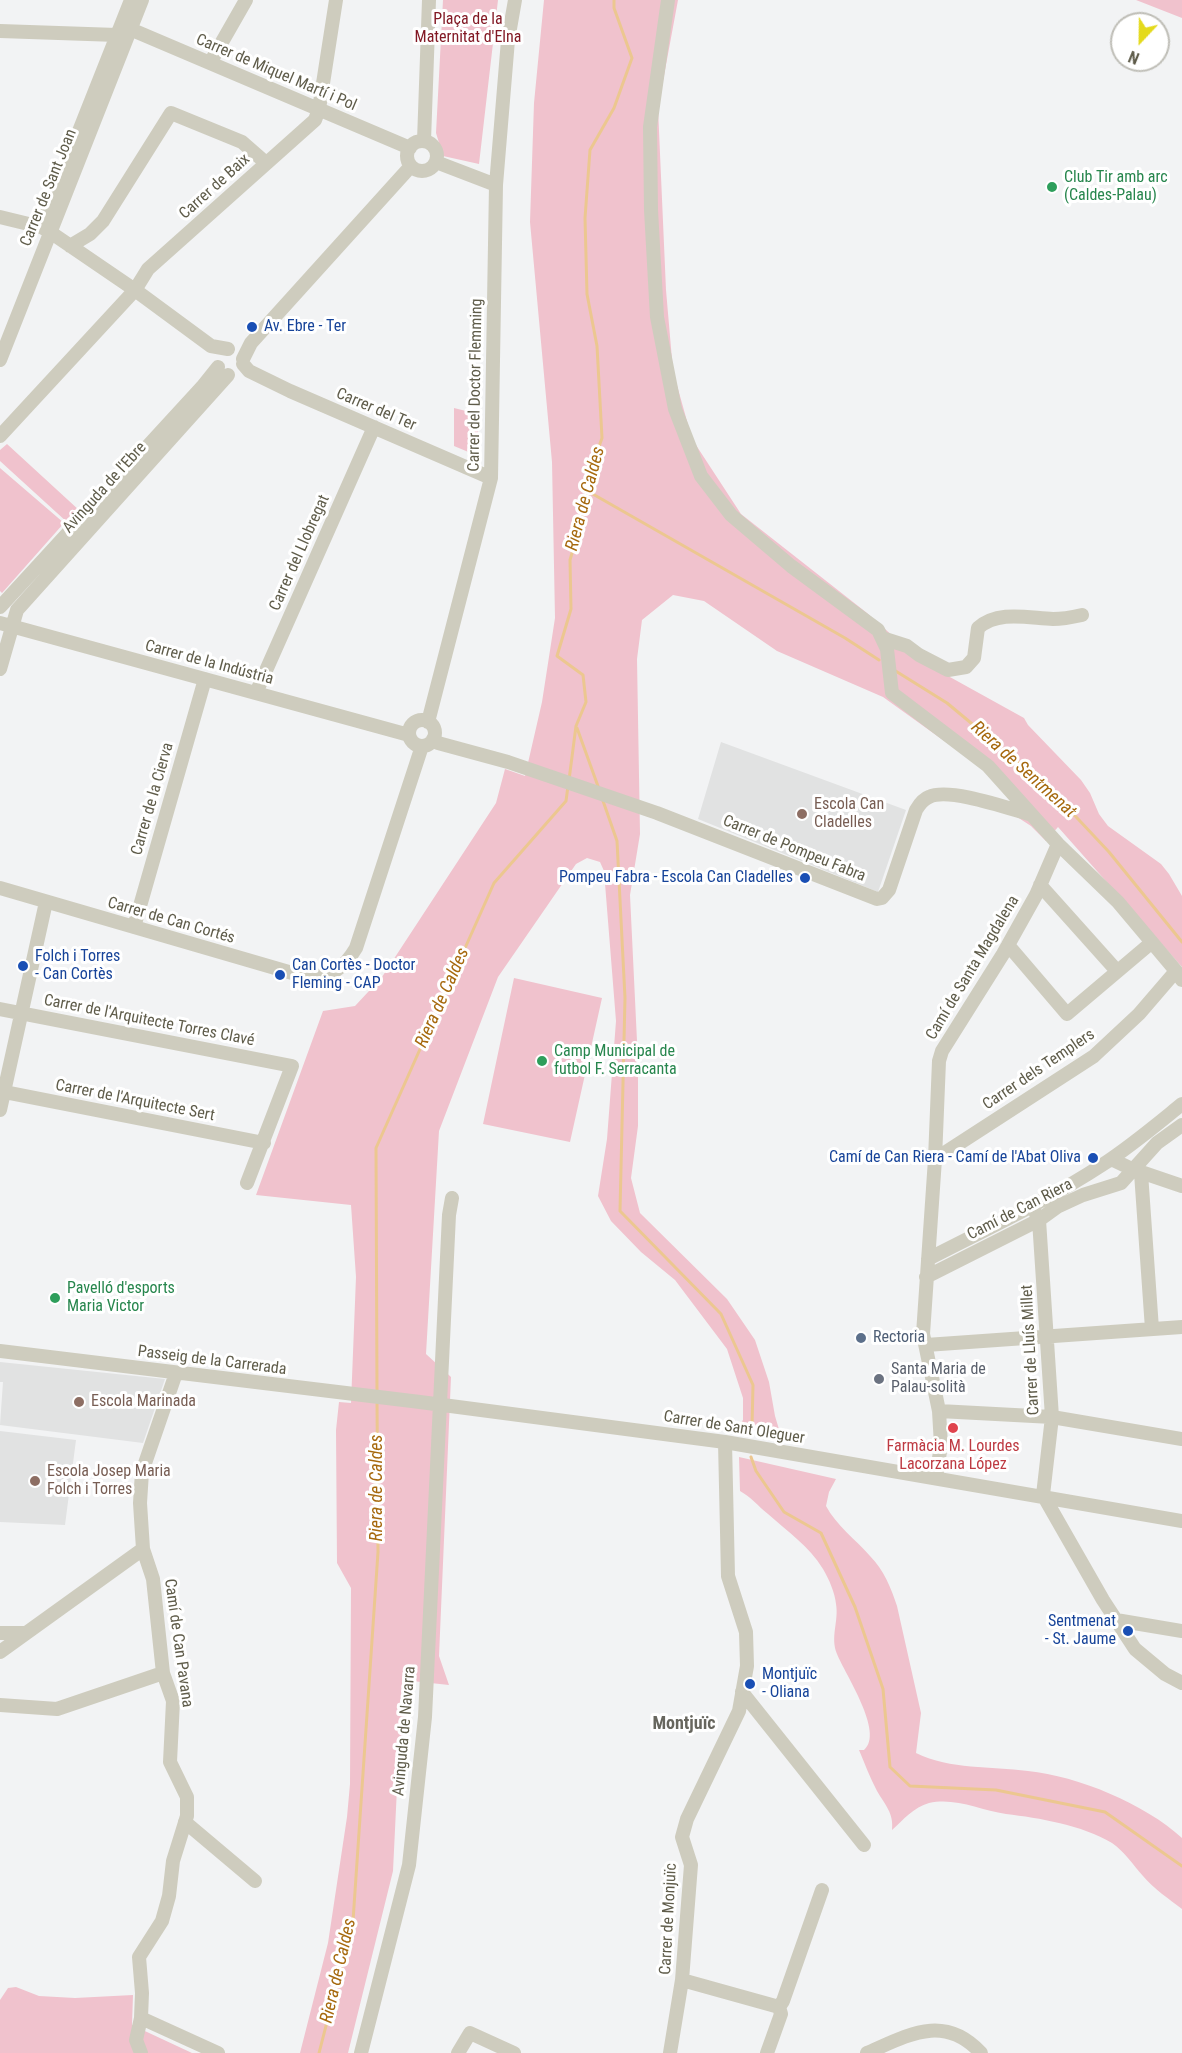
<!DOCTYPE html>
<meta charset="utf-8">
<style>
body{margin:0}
#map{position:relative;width:1182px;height:2053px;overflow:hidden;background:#f2f3f4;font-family:"Roboto Condensed",sans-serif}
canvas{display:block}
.north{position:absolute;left:1110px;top:12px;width:60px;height:60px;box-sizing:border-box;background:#fff;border:2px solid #bfbeb7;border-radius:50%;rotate:202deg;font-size:16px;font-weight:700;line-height:24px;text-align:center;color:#5f5c4a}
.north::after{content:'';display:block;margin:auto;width:21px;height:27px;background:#e4da1c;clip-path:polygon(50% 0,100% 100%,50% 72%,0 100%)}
</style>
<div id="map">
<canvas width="1182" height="2053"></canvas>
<div class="north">N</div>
</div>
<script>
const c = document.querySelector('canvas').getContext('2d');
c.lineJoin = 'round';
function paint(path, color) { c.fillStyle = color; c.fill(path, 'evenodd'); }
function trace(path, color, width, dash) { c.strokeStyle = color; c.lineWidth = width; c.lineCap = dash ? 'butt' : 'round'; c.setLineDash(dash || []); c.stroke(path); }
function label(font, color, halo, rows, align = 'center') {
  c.font = font + ' "Roboto Condensed",sans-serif'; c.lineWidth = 6; c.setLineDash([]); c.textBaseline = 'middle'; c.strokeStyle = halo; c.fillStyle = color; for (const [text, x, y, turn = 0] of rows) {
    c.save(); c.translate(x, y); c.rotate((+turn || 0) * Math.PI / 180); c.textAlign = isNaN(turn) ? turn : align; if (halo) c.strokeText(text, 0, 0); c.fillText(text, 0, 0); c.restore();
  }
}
paint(new Path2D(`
 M721,742L906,810L878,892L698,819Z
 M0,1362L165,1379L143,1443L0,1425L3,1382H0Z
 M0,1431L76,1440L65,1525L0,1522Z`), '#e1e2e2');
paint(new Path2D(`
 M443,0H498L479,164L443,156L436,133Z
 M544,0H678L658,108L666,290L673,371L692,439L741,514L867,613L921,661L1024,718L1028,725L1081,780L1090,793L1099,814L1108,826L1161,864L1169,874L1182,896V967L1058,827L1046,841L1031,826L1011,813V798L986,771L883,697L777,651L704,601L673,595L642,620L637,659L640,834L630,895L638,1062V1126L631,1178L640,1213L727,1299L755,1340L769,1382L775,1416L781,1436L738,1427L743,1420V1398L727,1349L675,1280L641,1252L611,1221L598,1196L607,1139L616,1021L604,871L600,862L587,858L576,864L498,977L439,1131L426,1354L451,1377L439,1656L449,1685L412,1681L397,1788L393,1871L348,2053H300L328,1943L347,1817L350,1784L351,1588L337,1563L336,1430L339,1402L351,1403L356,1277L351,1205L256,1195L323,1011L355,1006L382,977L496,803L505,769L525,776L542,702L555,618L552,462L530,222L534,103Z
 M1136,0H1182V18Z
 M454,408L478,414V456L454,446Z
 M7,444L80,511L68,523L0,461V450Z
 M0,468L64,523L2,593L0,591Z
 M514,978L602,998L570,1142L483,1124Z
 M739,1457L836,1479L829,1492L826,1506C836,1525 856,1540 870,1556C884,1570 891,1588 897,1606L921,1713L916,1753C951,1770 990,1766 1028,1771C1078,1776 1145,1804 1182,1838V1909C1169,1899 1154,1889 1143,1876C1133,1865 1125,1852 1112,1843C1082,1825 1039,1818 1006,1814C980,1810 955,1797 929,1803C914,1807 903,1820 892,1830C894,1813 885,1805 877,1791C870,1778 865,1764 859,1750H864C885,1733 845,1674 837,1654C830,1637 839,1621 836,1604C835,1593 829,1579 823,1569C809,1546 788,1532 768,1514C758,1506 751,1497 740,1491Z
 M16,1987L39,1996L75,1998L133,1995L132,2025L192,2053H0V2000L8,1988Z`), '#f0c2cd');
trace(new Path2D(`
 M584,489L845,638L879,660
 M894,670L947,703L1048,787L1109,852L1182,942
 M577,728L599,789
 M569,780L576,726L586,702L583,675L557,656L571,609L570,560L588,498L584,489L602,438L597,346L587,294L585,218L590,150L614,108L632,58L614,8V0
 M602,798L617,841L625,998L620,1211L721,1314L753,1385L752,1427
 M377,1393L376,1148L494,883L566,801L568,786
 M751,1457L756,1471L784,1512L821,1533L855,1607L883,1689L890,1767L910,1786L996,1790L1105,1812L1182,1866
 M319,2053L353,1921L378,1552L377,1400`), '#ecc790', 3);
trace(new Path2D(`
 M668,0L650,127L651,210L657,317L675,409L701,476L731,515L791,566L878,630L887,649L892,693L988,766L1058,844L1118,902L1176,971L1182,980
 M0,31L117,35L130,29L410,148
 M210,63L246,0
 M424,141L429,0
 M407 156a15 15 0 1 1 30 0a15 15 0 1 1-30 0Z
 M436,162L496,185
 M0,217L41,227L50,232L135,290L211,346L228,349
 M41,227L131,0
 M70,246L90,234L103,221L171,113L242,142L266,163
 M243,359L251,343L411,166
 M0,360L142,0
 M243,364L249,371L290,391L491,478
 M0,436L135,290L148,269L315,120L319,109L336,0
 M0,607L202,387L218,367
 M0,623L409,735
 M882,638L907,646L919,655L948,670L966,667L974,658L978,628C998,610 1028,618 1053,619C1063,619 1073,617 1082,615
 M0,669L17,610L228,375
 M256,693L374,427
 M409 733a13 13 0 1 1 26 0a13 13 0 1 1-26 0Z
 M428,722L491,478L496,185L508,40L515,0
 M433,739L438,743L508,762L657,813L877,899L882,898L889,890L916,810C919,805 923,799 929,797C949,787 1010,809 1032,815
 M1040,885L1117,971
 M0,888L306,977C332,976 343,970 356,948L422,746
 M134,927L205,679
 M1008,945L1067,1014L1151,943
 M0,1009L292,1066L247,1183
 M0,1091L264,1143
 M0,1110L46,902
 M935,1159L1094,1056L1139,1014L1176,971
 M1111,1159L1132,1169L1182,1186
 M1141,1173L1152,1329
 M1036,1214L1039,1220L1052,1417L1043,1495
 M928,1259C986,1229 1047,1201 1102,1165C1130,1147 1156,1125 1182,1104
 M926,1277L1039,1220L1057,1207L1083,1195L1121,1183L1157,1143L1182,1125
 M926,1345L1182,1327
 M0,1351L420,1402L725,1442L1182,1521
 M939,1411L1052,1417L1182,1439
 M936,1478L941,1445L939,1411L923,1334L935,1159L939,1061L942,1051L1003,954L1036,895L1058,844
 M1043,1495L1103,1600L1135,1649L1165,1674L1182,1683
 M1116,1620L1182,1631
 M0,1633H25
 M0,1652L143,1549
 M742,1692L864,1845
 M0,1705L57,1709L163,1673
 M185,1822L255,1881
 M682,1980L779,2007L781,2014L767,2053
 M779,2007L783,2001L822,1890
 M141,2018L218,2053
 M141,2053L136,2040L141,2018L142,1993L139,1957L162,1921L169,1896L173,1861L187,1816V1797L170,1762L173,1701L163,1673L153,1579L143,1549L140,1503L142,1472L176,1373
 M361,2053L409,1865L425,1717L449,1215L452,1198
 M458,2053L470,2033L514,2053
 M670,2053L682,1980L691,1865L682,1837L687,1819L739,1711L747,1666L746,1632L728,1576L725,1442
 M867,2053C908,2035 944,2013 981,2053`), '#ceccbe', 14);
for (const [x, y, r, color] of [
 [1052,187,6,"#2e9e5b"],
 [252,327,6,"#1a4fb4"],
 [802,814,6,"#8d6e63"],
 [805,878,6,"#1a4fb4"],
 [23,966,6,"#1a4fb4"],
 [280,975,6,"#1a4fb4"],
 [542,1061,6,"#2e9e5b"],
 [1093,1158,6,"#1a4fb4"],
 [55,1298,6,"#2e9e5b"],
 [861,1338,6,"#5c6f8a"],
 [879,1379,6,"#6b7280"],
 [79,1402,6,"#8d6e63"],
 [953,1428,6,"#e0444e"],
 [35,1481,6,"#8d6e63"],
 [1128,1631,6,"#1a4fb4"],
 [750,1684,6,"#1a4fb4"]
]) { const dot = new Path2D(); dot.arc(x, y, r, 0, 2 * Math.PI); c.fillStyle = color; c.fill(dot); trace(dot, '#fff', 2); }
label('16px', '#821925', '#fff', [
 ["Plaça de la",468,20],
 ["Maternitat d'Elna",468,38]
]);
label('16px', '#5f5c4a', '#fff', [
 ["Carrer de Miquel Martí i Pol",276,73,23],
 ["Carrer de Baix",215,187,-42],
 ["Carrer de Sant Joan",49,188,-68],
 ["Carrer del Doctor Flemming",476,385,-89],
 ["Carrer del Ter",376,410,23],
 ["Avinguda de l'Ebre",105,488,-48],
 ["Carrer del Llobregat",300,553,-66],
 ["Carrer de la Indústria",209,663,15],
 ["Carrer de la Cierva",153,799,-74],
 ["Carrer de Pompeu Fabra",794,849,22],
 ["Carrer de Can Cortés",171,921,16],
 ["Camí de Santa Magdalena",973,968,-59],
 ["Carrer de l'Arquitecte Torres Clavé",149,1021,11],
 ["Carrer dels Templers",1039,1070,-34],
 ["Carrer de l'Arquitecte Sert",135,1101,11],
 ["Camí de Can Riera",1020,1210,-27],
 ["Carrer de Lluís Millet",1031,1350,-93],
 ["Passeig de la Carrerada",212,1361,7],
 ["Carrer de Sant Oleguer",734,1428,9],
 ["Camí de Can Pavana",178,1643,82],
 ["Avinguda de Navarra",405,1731,-85],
 ["Carrer de Monjuïc",669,1919,-87]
]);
label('16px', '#27864d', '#fff', [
 ["Club Tir amb arc",1064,178],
 ["(Caldes-Palau)",1064,196],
 ["Camp Municipal de",554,1052],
 ["futbol F. Serracanta",554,1070],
 ["Pavelló d'esports",67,1289],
 ["Maria Victor",67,1307]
], 'left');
label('16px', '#164399', '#fff', [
 ["Av. Ebre - Ter",264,327],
 ["Pompeu Fabra - Escola Can Cladelles",793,878,"right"],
 ["Folch i Torres",35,957],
 ["- Can Cortès",35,975],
 ["Can Cortès - Doctor",292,966],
 ["Fleming - CAP",292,984],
 ["Camí de Can Riera - Camí de l'Abat Oliva",1081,1158,"right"],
 ["Sentmenat",1116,1622,"right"],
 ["- St. Jaume",1116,1640,"right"],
 ["Montjuïc",762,1675],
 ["- Oliana",762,1693]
], 'left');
label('16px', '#785e54', '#fff', [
 ["Escola Can",814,805],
 ["Cladelles",814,823],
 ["Escola Marinada",91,1402],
 ["Escola Josep Maria",47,1472],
 ["Folch i Torres",47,1490]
], 'left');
label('16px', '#4e5e75', '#fff', [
 ["Rectoria",873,1338]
], 'left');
label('16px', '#5b616d', '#fff', [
 ["Santa Maria de",891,1370],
 ["Palau-solità",891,1388]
], 'left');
label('16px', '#be3a42', '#fff', [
 ["Farmàcia M. Lourdes",953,1447],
 ["Lacorzana López",953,1465]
]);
label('italic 18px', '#a6690e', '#fff', [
 ["Riera de Caldes",586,499,-75],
 ["Riera de Sentmenat",1023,770,42],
 ["Riera de Caldes",443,998,-66],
 ["Riera de Caldes",377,1488,-90],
 ["Riera de Caldes",339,1971,-77]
]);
label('bold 18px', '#67665e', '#fff', [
 ["Montjuïc",684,1724]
]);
</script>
